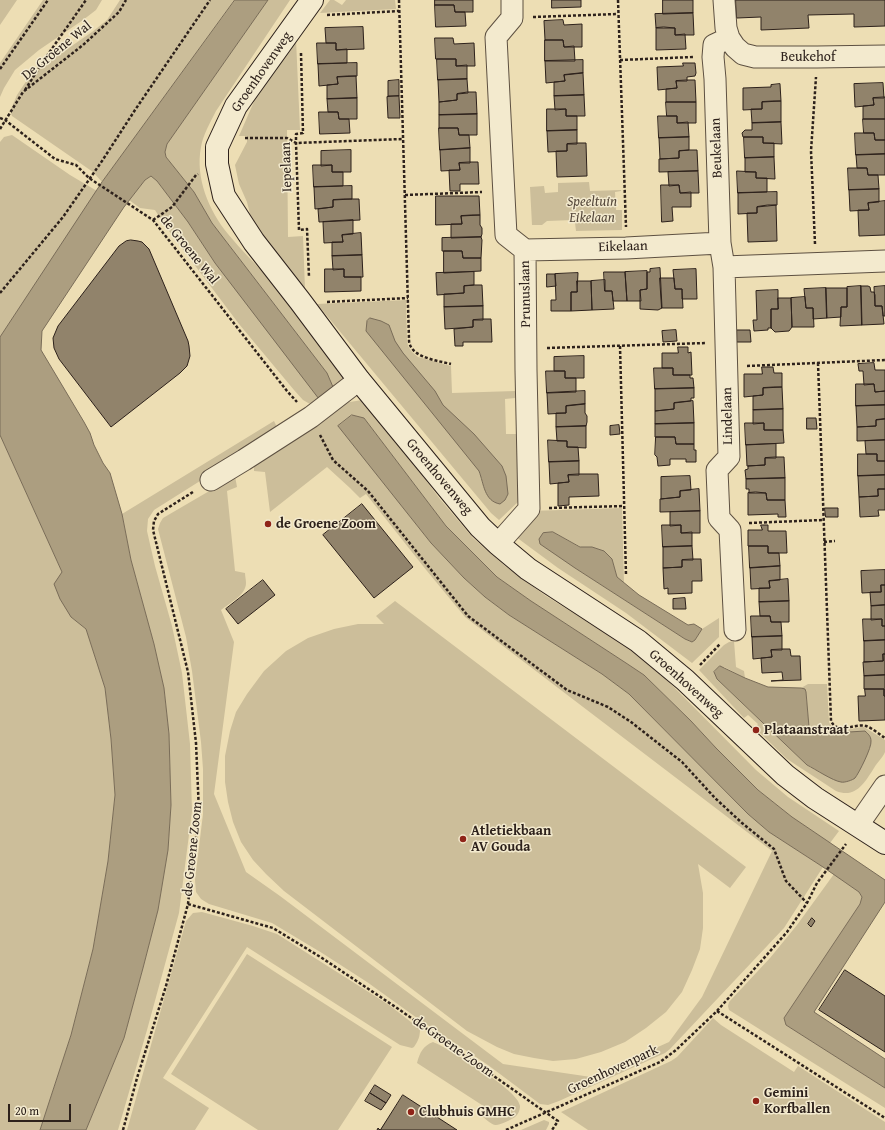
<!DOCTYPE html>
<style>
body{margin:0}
#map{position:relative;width:885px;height:1130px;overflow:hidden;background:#eddeb4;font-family:"Gentium Book Plus",serif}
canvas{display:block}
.scale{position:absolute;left:8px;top:1104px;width:63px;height:18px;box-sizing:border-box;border:2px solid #2d211b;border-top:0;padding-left:5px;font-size:12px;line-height:14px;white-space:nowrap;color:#2d211b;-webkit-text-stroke:3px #f3eace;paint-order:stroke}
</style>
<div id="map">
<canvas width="885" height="1130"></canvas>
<div class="scale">20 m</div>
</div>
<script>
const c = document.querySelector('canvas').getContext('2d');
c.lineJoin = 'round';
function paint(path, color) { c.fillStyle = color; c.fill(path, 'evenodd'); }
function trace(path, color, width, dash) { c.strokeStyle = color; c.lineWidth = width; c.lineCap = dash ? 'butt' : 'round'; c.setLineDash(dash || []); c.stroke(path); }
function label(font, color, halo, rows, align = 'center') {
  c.font = font + ' "Gentium Book Plus",serif'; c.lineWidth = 3; c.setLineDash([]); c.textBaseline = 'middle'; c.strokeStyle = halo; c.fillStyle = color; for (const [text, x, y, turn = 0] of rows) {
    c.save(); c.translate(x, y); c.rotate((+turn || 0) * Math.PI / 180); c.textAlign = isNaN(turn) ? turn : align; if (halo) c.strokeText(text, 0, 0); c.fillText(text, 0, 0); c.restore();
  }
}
paint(new Path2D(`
 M0,0H17L0,25Z
 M43,0H102L96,10L83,20L39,50L15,70L4,88L0,97V63Z
 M120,0H235L102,182L93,172L12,116L11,113V109L17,95L27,80L44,65L92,32L107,20Z
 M268,0H290L216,111C210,123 203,135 201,147C195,178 209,211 228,234C241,250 256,264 269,279C293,308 315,338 339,367L347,382L310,404L303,400L294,390L239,324L163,223L155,210L140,208L129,200L145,180L151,176L157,181L188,222L215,263L327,373L212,223L194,192L166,157L165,152L167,144Z
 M330,0H334L342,5L346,0H395L396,9L320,13Z
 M296,39L300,130H287L288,237L303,236L305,289L284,265L252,222L247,202L239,184L235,165L247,142V136H239L256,97Z
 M12,135L70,175L97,191L0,337V142L4,137Z
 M589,182L590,191L621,190V191L615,192L616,210H622V230L576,231L575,223L573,220L547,221L542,225H532L530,187L544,186L545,193L558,192V183Z
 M406,300L407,339L408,346L412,352L418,357L451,366L452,393L515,391V398L505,399L506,434H519L522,489L518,502L499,520L491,513L317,304Z
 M362,400L374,412L440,499L473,538L505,566L546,596L628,647L653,666L756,770L788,797L839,831L830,843L792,817L758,790L716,748L691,721L644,675L626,663L531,601L497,577L446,526L364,418L352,415L339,426L431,543L464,578L485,597L509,615L602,674L629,694L748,814L769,832L823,867L784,928L670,1049L665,1053L559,1101L548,1105L540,1104L488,1065L417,1018L367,982L322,953L272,923L209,904L201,899L196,892L195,880L203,814V769L201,742L192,671L186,637L158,529L160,523L163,518L235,476L237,487L227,491L235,571L245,573C245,576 246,580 246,583C246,595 230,603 221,610L234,642L214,794L246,872L280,896L503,1064L591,1077L669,1042L702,997L772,851L465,617L427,571L366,494L360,498L350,488L327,467L270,512L265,472L254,471V465L344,403Z
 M274,421L277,427L273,435L154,510L148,519L147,531L155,566L172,626L182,673L190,744L192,811L179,913L147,1030L118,1130H86L124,1038L143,968L158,910L168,850L171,805L169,734L164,688L154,644L131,560L122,514Z
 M0,435L62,572L71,617L86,629L105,687L111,739L115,795L108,861L93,949L71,1035L40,1130H0Z
 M622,508L624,583L617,577L612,559L592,547H581L553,532L575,568L685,639L691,642L695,640L702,629L719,618V637L692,663L626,613L558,568L512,534L530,511Z
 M395,601L746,867L730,888L698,864L703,893V928L700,949L692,970L682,992L666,1012L646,1028L625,1042L601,1052L576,1059L553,1061L534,1058L514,1054L497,1047L467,1031L284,891L266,874L253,860L241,842L233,822L228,802L225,782V756L230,731L236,712L247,694L264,671L286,651L308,638L334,629L358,624H384L376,616Z
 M734,641L736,667L744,671L745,678L724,667L717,679L807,765L825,775L841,782L848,781L817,734L812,732L809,727L806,692L805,689L801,688L808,684H827L829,722C835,736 853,727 864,727L885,740C885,743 885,749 885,752C883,757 877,763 874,768C865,782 856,799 836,791L787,759L755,728L758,724L748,715L744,718L699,670L724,645L729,642Z
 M834,874L859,892L862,897L860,904L784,1018L786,1025L885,1088V1108L729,1010L728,1006L729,1002L770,958L797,925Z
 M202,912L253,926L277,934L389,1005L420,1029C420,1037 418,1041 414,1047L412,1048L400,1045L247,947L163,1078L209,1108L195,1130H127L186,921L193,913Z
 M247,954L392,1047L338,1130H258L171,1074Z
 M713,1018L721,1025L794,1072L798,1066L885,1122V1130H588L561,1112L671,1061L677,1057Z
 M433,1042C448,1048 520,1091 520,1106C520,1110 518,1115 515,1117C512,1119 499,1126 495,1125C491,1124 484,1118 480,1114L485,1107L417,1063C420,1052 423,1046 433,1042Z
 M544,1120L549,1122V1124L546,1130H521Z`), '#ccbe9a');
const water = new Path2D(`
 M235,0H268L167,144L165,152L166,157L194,192L212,223L327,373L333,387L319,399L215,263L188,222L157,181L151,176L145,180L124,207L42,331L41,350L84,422L90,433L94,445L103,463L110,473L122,514L131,560L154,644L164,688L169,734L171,805L168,850L158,910L143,968L124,1038L86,1130H40L71,1035L93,949L108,861L115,795L111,739L105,688L86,629L71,617L60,599L54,584L62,572L0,435V337L102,182Z
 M370,318L381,321L389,325L395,341L403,353L435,391L443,405L474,434L502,466L506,476L508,494L505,500L500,504C484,501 484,484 479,471L366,331L367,321Z
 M352,415L364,418L446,526L497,577L531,601L626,663L644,675L691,721L716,748L758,790L792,817L885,880V902L814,1012L885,1059V1088L786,1025L784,1018L860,904L862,897L859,892L823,867L769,832L748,814L629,694L602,674L509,615L485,597L464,578L431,543L338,426Z
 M553,532L580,547H592L604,551L612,559L617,577L639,595L688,625L694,624L702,629L695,640L692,642L685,639L575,568L540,544L539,539L543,533Z
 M720,666L745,678L768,687L801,688L805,689L806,692L809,727L812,732L817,734L865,731C868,734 871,736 871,741C872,747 859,773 855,778C853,780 844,783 841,782C833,781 815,769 807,765L717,679L714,672Z`);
paint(water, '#ac9e80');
trace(water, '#796c58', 1);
const building = new Path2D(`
 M435,0H473V12H455L454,5H435Z
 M552,0H581V7L552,8Z
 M663,0H693V13L663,14Z
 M736,0H885V26L854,27V14L808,15L809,28L761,30V17L737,18Z
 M435,5H454L455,12H465L466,26L436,27Z
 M693,13L694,35H675V28H656L655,14Z
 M563,20L564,25L582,24V47H564L563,40H545L544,21Z
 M363,27L364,49L336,50V43H326L325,28Z
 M664,27L675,28V35L685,34L686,49L656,50V28Z
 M435,38H453L454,44L474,43L475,66H456V59H436Z
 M545,40H563L564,47L574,46L575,61H545Z
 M317,43H336V50L347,49V63L318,64Z
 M437,59H456V66L467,65V79L438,80Z
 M583,60V73L564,75L565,81L546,83L545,61Z
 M357,63V76L337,77L338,84L319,86L318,64Z
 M683,63H695L696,73L695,76L687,77V81H676L677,88L658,90L657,67L683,66Z
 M583,73L584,95L554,96V82L565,81L564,75Z
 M348,76H356L357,98L327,99V85L338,84L337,77Z
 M467,79L468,93L457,94V100L439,102L438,80Z
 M399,80V96H388V81Z
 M687,80H695L696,102H666V89L677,88L676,81Z
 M883,83L884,98H873L874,105L855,107L854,84Z
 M780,84L781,101L762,102V109L743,110V88L771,87V85Z
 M468,92H476L477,114L439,115V102L457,100V94Z
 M584,95L585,116H566V109L555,110L554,96Z
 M399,96L400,118H388L387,97Z
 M884,97H885V119H863V106L874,105L873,98Z
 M357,98V119H339L338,112H328L327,99Z
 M773,101H781V122L752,123L751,109H762V102Z
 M666,102H696V123H677V116H667Z
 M547,109H566V116H577V130L547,131Z
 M319,112H338L339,119H349L350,133L320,134Z
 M477,114V135H459L458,128H439V115Z
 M658,116H677V123L688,122L689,137L659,138Z
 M863,119H885V140H875L874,133H864Z
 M781,122L782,144L763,143V137H743L742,133L745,130H752V123Z
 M439,128H458L459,135H469L470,148L440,150Z
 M577,130V144H567V151L548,152L547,131Z
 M855,133H874L875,140H885V154L856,155Z
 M689,137V150L679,151V158L660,159L659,138Z
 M744,137H763V143H774V157L745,158Z
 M577,143H586L587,176L557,177L556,151H567V144Z
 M470,148V163H459L460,170L441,171L440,150Z
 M351,150V172H332V165L321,166V151Z
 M689,150H697L698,171L659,172V159L679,158V151Z
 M885,154V175H868L867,168H857L856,155Z
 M774,157L775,179L756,178V172H745V158Z
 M470,162H478L479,184H460V191H450L449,170H460L459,163Z
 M313,165H332V172H343V186L314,187Z
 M848,168H867L868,175H878L879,189L849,190Z
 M698,171L699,193H680L679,185L669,186L668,172Z
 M737,171L756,172V178H767V192L738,193Z
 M661,185H679L680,193L691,192V207H672L673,221L662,222Z
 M352,186V199L333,200V207L315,209L314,187Z
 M879,189V202L868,203L869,210L850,211L849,190Z
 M777,192V205L757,207V213L738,214V193Z
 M436,196H479L480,215L461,216L462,224L436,225Z
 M344,199H359L360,220L319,222L318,209L333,207V200Z
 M885,201V235L859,236L858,210H869L868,203Z
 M768,205H776L777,241L748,242L747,213H757V207Z
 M472,215H480V225L482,228V234L481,237L451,238V224H462L461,216Z
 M353,220V234L342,235L343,242L324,243L323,222Z
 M361,233L362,255L332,256V242H343L342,235Z
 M481,237L482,240L481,258H463L462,251H442V238Z
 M131,240L138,241L142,242L149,249L188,341L189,346L190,356L187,366L180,373L111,427L59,359L54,348L53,338L58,326L119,246L126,241Z
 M444,251H462L463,258H481V271L444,273Z
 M362,255L363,277H344V269L333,270L332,256Z
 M660,268L662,308L658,310L640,309V290L647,289V272H650V269Z
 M325,269H344V277H361V291L325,292Z
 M696,269L697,299H682V289H675L673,270Z
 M647,271V289L640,290L641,301H627L625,272Z
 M474,272V285L464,286V293L437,295L436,273Z
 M604,272H625L627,301H613L612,291H605Z
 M578,273L577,292H571V311H551V300H556L555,274Z
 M547,274H555L556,286L547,287Z
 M660,278H674L675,289H682L683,308H662Z
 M605,280V291H612L614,309L592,310L591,281Z
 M577,281H591L592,310L571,311V292H577Z
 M474,285H482L483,306L444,307V294L464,293V286Z
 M861,286L862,325L840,326L841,307H847V287Z
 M861,286H868L870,287L871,292H874L875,295V306H882L884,324L862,325Z
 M885,286V316H883L882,306H875L874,287Z
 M826,288L827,318L813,319V308H806L804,289Z
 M826,288H847V307H841V317L827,318Z
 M778,290V309H771V328H768V330L754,331L753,320H757L756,291Z
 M805,297L806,308H813L814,327H792L791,298Z
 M778,298H791L792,327L789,331L775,332L771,328V309H778Z
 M483,306V320H473V327L445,329L444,307Z
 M483,319H491L492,342H463V346H455L454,329L473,327V320Z
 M676,330L677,341L663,342L662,331Z
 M737,330H750L751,342H737Z
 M678,347H688V353L691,352L692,375H673V368H662V353H678Z
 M584,356V378H565V371H554V357Z
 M874,363L875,370H885V391L875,392L874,384L864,385L863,371H859L858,364Z
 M762,367H773L774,373H782V387L763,388V395L744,397V374H762Z
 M654,368H673V375H690V378H693L694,388L655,389Z
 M546,371H565V378H576V392L547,393Z
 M856,384H874L875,392L885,391V405L856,406Z
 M774,387H782L783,409L753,410V396L763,395V388Z
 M694,388V398H691V401L674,403V409L655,411V389Z
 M585,391V404L566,406V413L548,414L547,393Z
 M693,401L694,423L655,424V411L674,409V403Z
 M585,404V413L587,416V422L586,426L556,427V413H566V406Z
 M885,405V419L876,420V426L857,427L856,406Z
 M783,409V430H764V423L753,424V410Z
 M807,418H816L817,429H807Z
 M885,419V440L857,441V427L876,426V420Z
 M694,423V444H676L675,437H655V424Z
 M745,423H764V430H783L784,443L746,445Z
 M619,425L620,434L610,435V426Z
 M586,426V448L567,447V441H557L556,427Z
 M656,437H675L676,444H694V450H696V462H686V459H670V465L658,466L657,457L655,455Z
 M548,440L567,441V447H578L579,461L549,462Z
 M885,440V461H877V454H866L865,441Z
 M776,444V458H765V465L747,466L746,445Z
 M858,454H877V461H885V475L858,476Z
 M776,457H784L785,478L746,479L745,470L748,469V466L765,465V458Z
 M579,461V475H568L569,482L550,484L549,462Z
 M579,474H598L599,496L569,497V505L558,506V483L569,482L568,475Z
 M885,475V489H878V496L859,497L858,476Z
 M690,476L691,490L680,491V497L661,499V477Z
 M785,478V500H767L766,493H749V489H746V479Z
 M699,489L700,511L660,512V499L680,497V491Z
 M878,489H885V510H878L879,516L860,517L859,497L878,496Z
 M756,492L766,493L767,500H785L786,517H778V514L748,515V493Z
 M362,504L413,567L374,598L323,535Z
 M825,508H838V517H826Z
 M700,511V533H681V525L670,526V512Z
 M662,525H681V533L692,532V546L663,547Z
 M761,525H768V531H786L787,553H768V546H748V530H762Z
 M692,546L693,560H682V567L663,568V547Z
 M749,546H768V553H779L780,566L750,568Z
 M693,559H701L702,581H692V593L668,594V588L664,589L663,568L682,567V560Z
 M780,566V580L769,581L770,588L751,589L750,568Z
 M885,570V585H881V592L862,593L861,571Z
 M788,579L789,601L759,602V588H770L769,581Z
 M263,580L275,595L238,624L226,609Z
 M881,585H885V605L871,606L870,592H881Z
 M685,598L686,609H673V599Z
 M789,601V622H771L770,616H760L759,602Z
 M885,605V626H882V619L871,620V606Z
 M751,616H770L771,622H781L782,636L752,637Z
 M863,619H882V626H885V640L864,641Z
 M782,636V650H771L772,657L753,659L752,637Z
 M885,640V654H883V661L864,662V641Z
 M782,649H790L791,656H800L801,680L771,681L783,680L782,672L762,673L761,658L772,657L771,650Z
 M883,654H885V675L864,676L863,662L883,661Z
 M885,675V696H884V689H864V676Z
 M865,689H884V696H885V720L859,721L858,696H865Z
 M812,918L815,921L811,927L808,924Z
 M845,970L885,996V1052L819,1010Z
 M375,1085L391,1095L386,1103L370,1093Z
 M370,1093L386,1103L381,1110L365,1101Z
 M403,1095L457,1130H377L378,1128L380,1130Z`);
paint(building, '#91836b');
trace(building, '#2d211b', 1);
const street = new Path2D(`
 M724,0L726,28L729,38L735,47L743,54L755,57H817L885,56
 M729,38L714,45L713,57L715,79L720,243L724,267L729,457L717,470L719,518L730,530L735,630
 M525,250L626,248L720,243
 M724,267L885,261
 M211,480L244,460L311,417L359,380
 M498,544L529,509L526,370L525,250L506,235L496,37L512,18V0
 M858,825L885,786`);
const secondary = new Path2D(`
 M312,0L236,106L217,147V164L224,196L254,242L300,301L359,380L480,527L498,544L528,569L638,641L685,680L785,775L815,798L885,843`);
trace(street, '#5d5041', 23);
trace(secondary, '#2d211b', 24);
trace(new Path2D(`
 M399,0L409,339C409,341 409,343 410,345C415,358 439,361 451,364
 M618,0L626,227
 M327,15L399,11
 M533,17L618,14
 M301,53L303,133L296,134V143L299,230L307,229L309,277
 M620,60L693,57
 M0,69L48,0
 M25,90L44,60L86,0
 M0,118L5,120L55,159L76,165L89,178L153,220L287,391L297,402
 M0,129L23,92L83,45L119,12L126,0
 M245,138H287L296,143L403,139
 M405,195L482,192
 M153,220L172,207L196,175L198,174
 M815,244L811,151L816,77
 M0,293L63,217L102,161L135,110L210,0
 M327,302L408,298
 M620,346L626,575
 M547,348L706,343
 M818,363L831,721C837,735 855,723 866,726C872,728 879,734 885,738
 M747,366L885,360
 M320,435L333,460L368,491L468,616L567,690L608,707L631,722L682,762L715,798L742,823L774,849L786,881L807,903
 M549,508L624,506
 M749,523L823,520
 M824,542L835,541
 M700,665L720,644
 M188,904L273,928L322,958L397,1008L545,1112L558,1121L552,1130
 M717,1011L885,1118
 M123,1130L137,1078L166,986L188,904L199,812L196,743L188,672L153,530L154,521L158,514L193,492
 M506,1130L660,1062L676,1050L717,1011L787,932L807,903L817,883L846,844`), '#2d211b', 2.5, [3, 2]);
trace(street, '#f3eace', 21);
trace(secondary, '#f3eace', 22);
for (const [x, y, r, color] of [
 [268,524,4,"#8f2418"],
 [756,730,4,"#8f2418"],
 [463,839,4,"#8f2418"],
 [756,1101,4,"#8f2418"],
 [411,1112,4,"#8f2418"]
]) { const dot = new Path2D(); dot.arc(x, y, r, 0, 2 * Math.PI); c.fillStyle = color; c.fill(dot); trace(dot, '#f3eace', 1.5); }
label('14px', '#2d211b', '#f3eace', [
 ["De Groene Wal",57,51,-39],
 ["Beukehof",808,57],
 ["Groenhovenweg",262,72,-55],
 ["Beukelaan",717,148,-92],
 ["Iepelaan",287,167,-92],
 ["Eikelaan",623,247,-2],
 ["de Groene Wal",189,250,51],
 ["Prunuslaan",526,294,-91],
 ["Lindelaan",728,416,-91],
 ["Groenhovenweg",439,477,50],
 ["Groenhovenweg",686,684,42],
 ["de Groene Zoom",193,849,-84],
 ["de Groene Zoom",453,1047,35],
 ["Groenhovenpark",613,1070,-25]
]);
label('italic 14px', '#55483b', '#f3eace', [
 ["Speeltuin",592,202],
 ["Eikelaan",592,218]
]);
label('bold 14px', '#2d211b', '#f3eace', [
 ["de Groene Zoom",276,524],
 ["Plataanstraat",764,730],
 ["Atletiekbaan",471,831],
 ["AV Gouda",471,847],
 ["Gemini",764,1093],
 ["Korfballen",764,1109],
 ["Clubhuis GMHC",419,1112]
], 'left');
</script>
